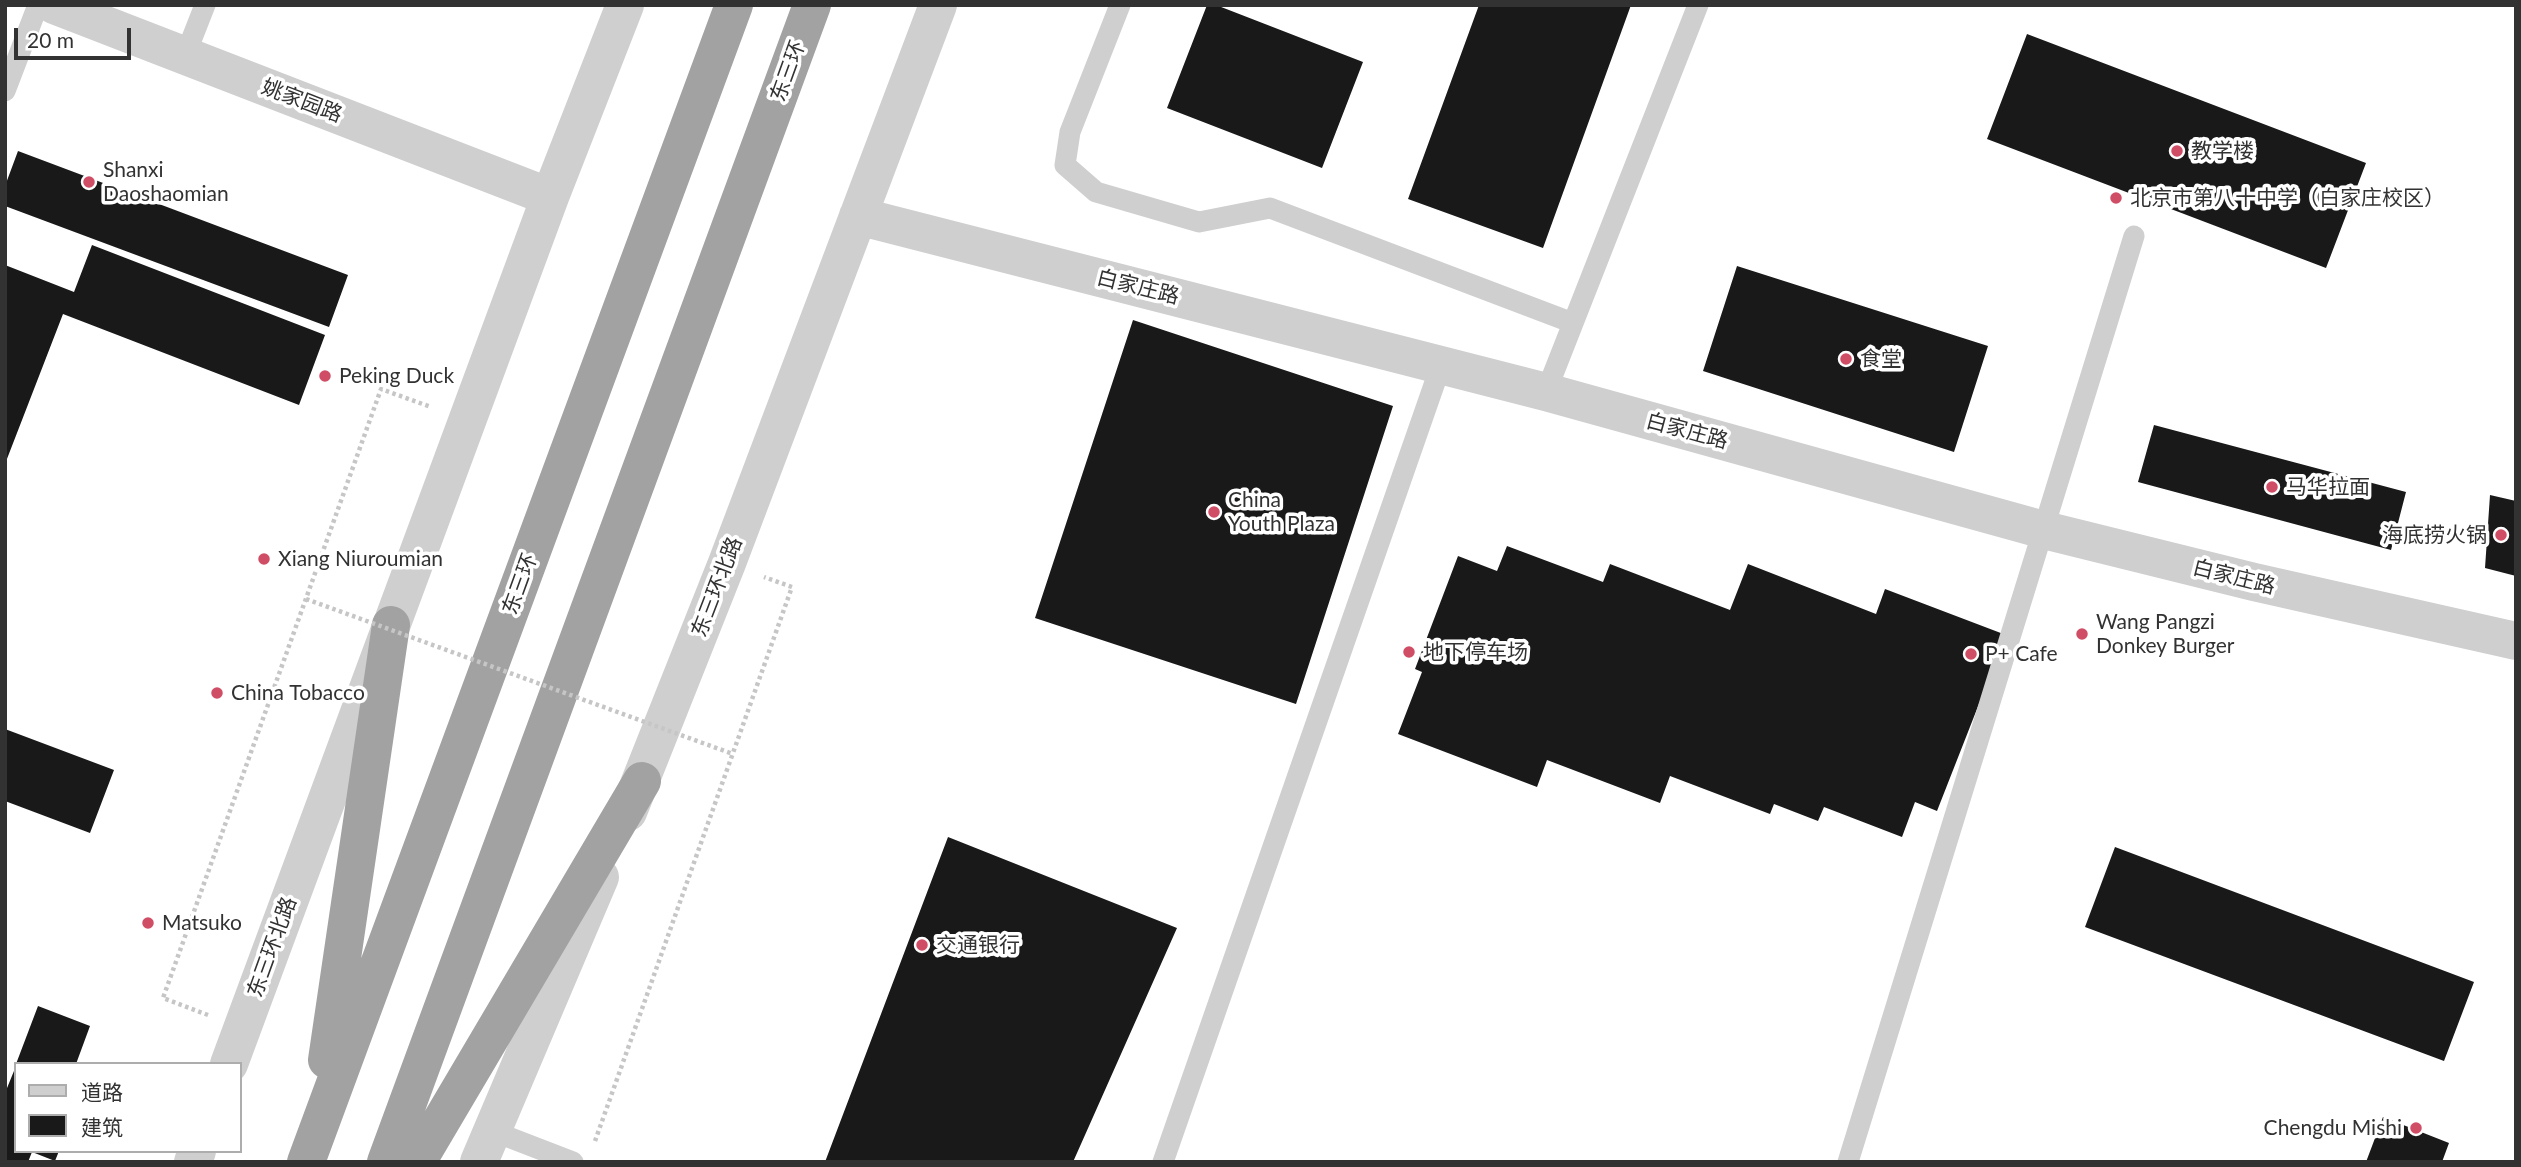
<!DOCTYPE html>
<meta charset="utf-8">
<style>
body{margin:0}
#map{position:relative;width:2521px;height:1167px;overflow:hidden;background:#fff;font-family:Lato,"Noto Sans SC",sans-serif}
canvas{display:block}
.frame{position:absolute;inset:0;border:7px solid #323232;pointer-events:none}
.legend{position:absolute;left:14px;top:1062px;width:228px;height:91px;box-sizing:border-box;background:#fff;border:2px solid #adadad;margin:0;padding:9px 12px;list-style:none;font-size:21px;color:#323232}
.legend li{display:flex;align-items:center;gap:14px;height:35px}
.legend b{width:35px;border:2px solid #adadad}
.scale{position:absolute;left:14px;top:28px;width:117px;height:32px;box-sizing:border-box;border:4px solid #323232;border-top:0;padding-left:9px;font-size:21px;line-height:24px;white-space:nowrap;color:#323232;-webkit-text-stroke:5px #fff;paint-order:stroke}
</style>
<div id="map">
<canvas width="2521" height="1167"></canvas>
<div class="frame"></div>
<ul class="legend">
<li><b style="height:9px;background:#cfcfcf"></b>道路</li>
<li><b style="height:19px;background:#191919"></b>建筑</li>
</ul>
<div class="scale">20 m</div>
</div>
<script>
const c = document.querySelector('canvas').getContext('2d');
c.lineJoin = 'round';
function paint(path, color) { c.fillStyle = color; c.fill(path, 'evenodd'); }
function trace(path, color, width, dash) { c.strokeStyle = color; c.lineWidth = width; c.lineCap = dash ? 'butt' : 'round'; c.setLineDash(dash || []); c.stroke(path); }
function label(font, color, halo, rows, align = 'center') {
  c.font = font + ' Lato,"Noto Sans SC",sans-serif'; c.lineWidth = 7; c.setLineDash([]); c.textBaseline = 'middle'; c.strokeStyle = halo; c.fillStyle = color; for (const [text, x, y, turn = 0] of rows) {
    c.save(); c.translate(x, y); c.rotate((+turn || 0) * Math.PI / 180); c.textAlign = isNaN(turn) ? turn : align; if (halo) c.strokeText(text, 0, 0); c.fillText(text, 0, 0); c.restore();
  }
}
paint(new Path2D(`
 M1207,5H1216L1363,62L1322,168L1167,108Z
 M1479,5H1631L1543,248L1408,199Z
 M2027,34L2366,163L2326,268L1987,139Z
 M18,151L348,275L329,327L5,206V186Z
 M92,245L325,335L299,405L63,314L5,464V265L74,292Z
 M1737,266L1988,346L1954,452L1703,371Z
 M1133,320L1393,406L1296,704L1035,618Z
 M2154,425L2406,492L2391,550L2138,482Z
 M2490,495L2516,501V576L2485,568Z
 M1507,546L1603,582L1610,564L1730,610L1748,564L1876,614L1885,589L2006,635L1937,811L1915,802L1902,837L1824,807L1818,821L1774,804L1770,814L1670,776L1660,803L1547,760L1537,787L1398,734L1422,672L1415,669L1458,556L1497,571Z
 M5,729L114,770L90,833L5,801Z
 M948,837L1177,928L1073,1162H825Z
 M2115,847L2474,982L2444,1061L2085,927Z
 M38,1006L90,1026L76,1064H16Z
 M16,1066V1151H59L55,1161L32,1152L28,1162H5V1093Z
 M2383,1117L2449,1143L2442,1162H2366Z`), '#191919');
trace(new Path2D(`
 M208,1015L163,998L381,389L431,407
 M595,1141L792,587L764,577`), '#c6c6c6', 4.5, [3.5, 3.5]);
trace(new Path2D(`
 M1120,5L1070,132L1065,165L1096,192L1199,222L1270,208L1573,323
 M185,56L205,5
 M5,91L38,5
 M1546,392L1698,5
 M490,1130L573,1162
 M1163,1162L1441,365
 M1848,1162L2134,236`), '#cfcfcf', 21);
trace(new Path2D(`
 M54,5L550,197
 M858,216L1546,392L2044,530L2254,582L2516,641
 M628,812L727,563L938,5
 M229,1064L550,197L625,5
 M193,1162L197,1151
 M479,1162L600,877`), '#cfcfcf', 38);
trace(new Path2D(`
 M327,1060L391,625
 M306,1162L734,5
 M386,1162L812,5
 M417,1162L642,781`), '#a2a2a2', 38);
trace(new Path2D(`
 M306,599L733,754`), '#c6c6c6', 4.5, [3.5, 3.5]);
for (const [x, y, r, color] of [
 [2177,151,7,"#d04d66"],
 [89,182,7,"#d04d66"],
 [2116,198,7,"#d04d66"],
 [1846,359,7,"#d04d66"],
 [325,376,7,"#d04d66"],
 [2272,487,7,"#d04d66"],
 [1214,512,7,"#d04d66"],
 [2501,535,7,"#d04d66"],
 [264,559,7,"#d04d66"],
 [2082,634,7,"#d04d66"],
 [1409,652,7,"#d04d66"],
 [1971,654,7,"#d04d66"],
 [217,693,7,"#d04d66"],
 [148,923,7,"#d04d66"],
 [922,945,7,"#d04d66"],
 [2416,1128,7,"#d04d66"]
]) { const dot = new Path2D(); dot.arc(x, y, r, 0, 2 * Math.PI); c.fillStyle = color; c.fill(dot); trace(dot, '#fff', 2.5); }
label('21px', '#323232', '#fff', [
 ["东三环",788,71,-70],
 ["姚家园路",302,101,21],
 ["白家庄路",1138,287,14],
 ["白家庄路",1687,431,15],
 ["白家庄路",2234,577,14],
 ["东三环",520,584,-70],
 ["东三环北路",717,587,-69],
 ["东三环北路",272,947,-70]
]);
label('21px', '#323232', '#fff', [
 ["教学楼",2191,151],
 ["Shanxi",103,170],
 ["Daoshaomian",103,194],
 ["北京市第八十中学（白家庄校区）",2130,198],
 ["食堂",1860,359],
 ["Peking Duck",339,376],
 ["马华拉面",2286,487],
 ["China",1228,500],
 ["Youth Plaza",1228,524],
 ["海底捞火锅",2487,535,"right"],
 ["Xiang Niuroumian",278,559],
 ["Wang Pangzi",2096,622],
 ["Donkey Burger",2096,646],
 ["地下停车场",1423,652],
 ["P+ Cafe",1985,654],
 ["China Tobacco",231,693],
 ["Matsuko",162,923],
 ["交通银行",936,945],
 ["Chengdu Mishi",2402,1128,"right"]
], 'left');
</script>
